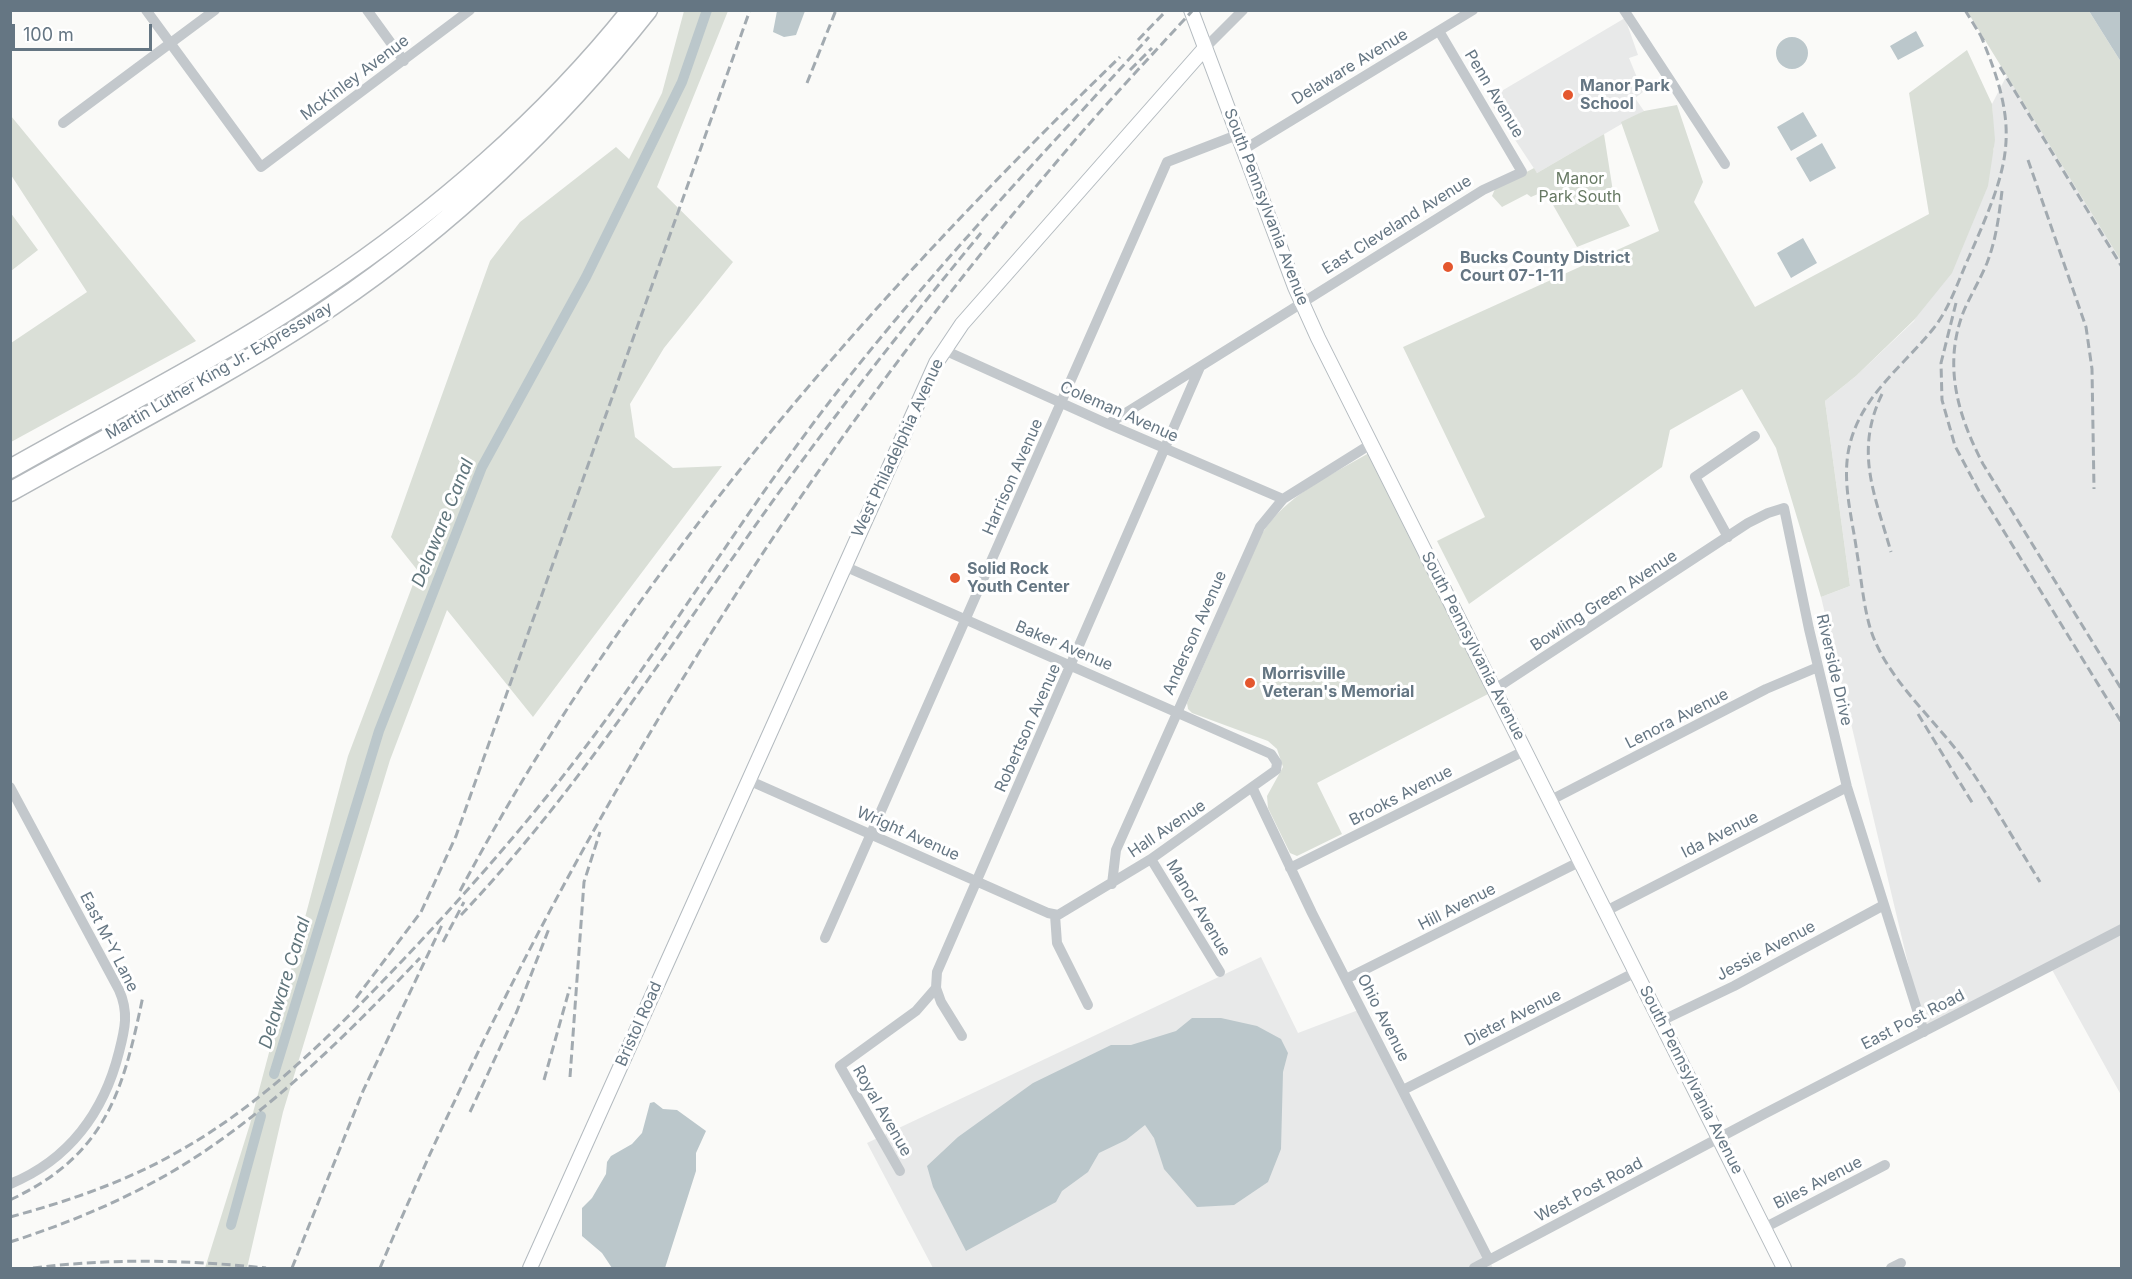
<!DOCTYPE html>
<style>
body{margin:0}
#map{position:relative;width:2132px;height:1279px;overflow:hidden;background:#fafaf8;font-family:Inter,sans-serif}
canvas{display:block}
.frame{position:absolute;inset:0;border:12px solid #657683;pointer-events:none}
.scale{position:absolute;left:12px;top:24px;width:140px;height:27px;box-sizing:border-box;border:3px solid #657683;border-top:0;padding-left:8px;font-size:18px;line-height:21px;white-space:nowrap;color:#657683;-webkit-text-stroke:4px #fff;paint-order:stroke}
</style>
<div id="map">
<canvas width="2132" height="1279"></canvas>
<div class="frame"></div>
<div class="scale">100 m</div>
</div>
<script>
const c = document.querySelector('canvas').getContext('2d');
c.lineJoin = 'round';
function paint(path, color) { c.fillStyle = color; c.fill(path, 'evenodd'); }
function trace(path, color, width, dash) { c.strokeStyle = color; c.lineWidth = width; c.lineCap = dash ? 'butt' : 'round'; c.setLineDash(dash || []); c.stroke(path); }
function label(font, color, halo, rows, align = 'center') {
  c.font = font + ' Inter,sans-serif'; c.lineWidth = 6; c.setLineDash([]); c.textBaseline = 'middle'; c.strokeStyle = halo; c.fillStyle = color; for (const [text, x, y, turn = 0] of rows) {
    c.save(); c.translate(x, y); c.rotate((+turn || 0) * Math.PI / 180); c.textAlign = isNaN(turn) ? turn : align; if (halo) c.strokeText(text, 0, 0); c.fillText(text, 0, 0); c.restore();
  }
}
paint(new Path2D(`
 M1625,18L1638,55L1629,58L1643,92L1635,98L1644,111L1537,173L1488,99Z
 M2007,75L2121,261V1095L2050,966L1924,1031L1821,597L1850,586L1825,401L1856,376L1914,321L1994,149L1992,104Z
 M1261,957L1298,1033L1361,1009L1493,1268H933L867,1143Z`), '#e8e9e9');
paint(new Path2D(`
 M684,11H728L657,187L733,262L664,348L630,404L635,437L673,468L722,466L533,717L447,610L390,760L283,1112L247,1268H205L250,1124L348,756L418,571L391,537L490,261L520,222L616,147L629,159L662,93Z
 M1967,11H2089L2121,62V261Z
 M1967,50L1992,104L1995,140L1988,186L1952,273L1914,320L1856,376L1825,401L1850,586L1821,597L1776,448L1742,389L1670,430L1662,467L1469,604L1437,541L1485,517L1403,347L1659,231L1621,122L1644,111L1677,105L1703,182L1694,202L1755,307L1929,214L1909,93Z
 M11,116L196,341L11,442V343L87,292L11,175Z
 M1604,134L1614,198L1630,226L1577,247L1545,191L1531,197L1527,194L1502,207L1492,196L1495,189L1534,168L1537,173Z
 M10,212L38,250L11,271H10Z
 M1369,453L1488,694L1317,783L1342,834L1297,856L1290,853L1268,808L1267,796L1283,767L1277,749L1268,741L1192,713L1188,709L1187,703L1261,535C1286,495 1329,476 1369,453Z`), '#dadfd7');
paint(new Path2D(`
 M777,11H805L796,35L784,37L773,32Z
 M2089,11H2121V62Z
 M1916,31L1924,46L1898,60L1890,46Z
 M1776 53a16 16 0 1 1 32 0a16 16 0 1 1-32 0Z
 M1803,112L1817,136L1791,151L1777,127Z
 M1822,143L1836,168L1810,182L1796,158Z
 M1803,238L1817,263L1791,278L1777,253Z
 M1192,1018H1221L1257,1026L1281,1039L1288,1053L1283,1072L1281,1149L1268,1182L1234,1205L1197,1207L1164,1169L1154,1138L1145,1125L1126,1140L1099,1153L1088,1172L1062,1191L1056,1202L966,1251L933,1187L927,1166L958,1137L1033,1083L1111,1045H1131L1176,1031Z
 M654,1102L663,1109L677,1110L706,1131L696,1153V1171L665,1268H612L602,1253L582,1236V1208L592,1198L606,1174L607,1162L611,1156L632,1144L642,1133L650,1103Z`), '#bbc7cb');
trace(new Path2D(`
 M274,1074L379,731L482,467L586,277L682,82L707,10
 M231,1225L261,1116`), '#bbc7cb', 10);
const secondary = new Path2D(`
 M1191,10L1295,287L1318,338L1784,1268
 M530,1268L936,363L962,324L1205,48`);
const highway = new Path2D(`
 M10,469C114,410 222,356 321,289C435,213 545,118 631,10
 M10,492C118,431 230,375 332,306C453,224 557,125 648,10`);
trace(secondary, '#b3babf', 16);
trace(highway, '#b4b9bd', 21);
trace(new Path2D(`
 M146,10L261,167L470,10
 M367,10L404,61
 M1624,10L1725,164
 M1205,48L1243,10
 M63,123L215,10
 M1243,150L1473,10
 M944,350L1108,424L1283,499
 M1108,424L1483,190L1522,172L1439,31
 M1728,537L1695,477L1755,436
 M1495,689L1748,523L1768,513L1784,508L1809,629L1847,787L1924,1032
 M748,780L1048,913L1058,915L1151,859L1276,770L1277,763L1271,754L844,566
 M10,787L119,990C129,1012 125,1029 119,1052C104,1112 69,1160 10,1184
 M1253,789L1312,913L1489,1260
 M1551,800L1766,689L1818,667
 M1151,859L1220,972
 M1290,868L1526,750
 M1112,884L1116,850L1260,527L1283,499L1371,444
 M1606,911L1847,787
 M1055,915L1057,943L1088,1005
 M825,938L1167,162L1237,135
 M1346,979L1581,861
 M936,988L941,1002L962,1036
 M1661,1021L1734,986L1884,905
 M1403,1090L1636,972
 M900,1171L840,1066L916,1011L936,988L937,972L1200,367
 M1764,1228L1885,1165
 M1474,1268L1764,1114L2122,929
 M1891,1268L1901,1263`), '#c3c8cc', 10);
trace(secondary, '#fff', 14);
trace(highway, '#fff', 18);
trace(new Path2D(`
 M1965,10L1984,41
 M1980,34C2022,132 2010,163 1969,257C1958,281 1950,308 1933,329C1904,365 1864,394 1851,440C1840,477 1852,516 1857,553C1861,577 1863,601 1869,624C1883,676 1933,717 1964,760C1991,799 2015,842 2040,882
 M1138,40L1167,10
 M2000,67L2122,267
 M1130,70L1152,48
 M807,83L836,10
 M2028,160L2086,327L2092,369L2094,489
 M2002,191C1999,216 1996,240 1987,263C1980,280 1970,296 1963,313C1943,366 1958,416 1983,464L2122,690
 M1956,303L1941,363L1942,400L1955,446L1979,491L2122,723
 M1882,394C1854,452 1875,495 1891,552
 M1918,714L1973,804
 M460,891C628,575 865,304 1120,57
 M461,915C568,802 652,673 741,546C816,438 897,335 981,233
 M443,942L464,902
 M356,998L421,912L456,836L750,10
 M570,1077L584,882L600,832
 M544,1080L570,987
 M470,1112L517,1011L550,926
 M10,1200C106,1155 123,1092 143,996
 M10,1217C69,1201 128,1181 181,1150C266,1102 336,1030 403,960C470,889 534,816 593,737C668,637 734,530 809,429C912,290 1033,166 1149,37
 M10,1242C82,1219 153,1188 215,1144C291,1091 356,1025 420,958
 M33,1268C112,1258 188,1260 266,1268
 M292,1268L363,1091L442,925
 M380,1268C552,861 783,481 1071,145C1110,99 1152,55 1193,10`), '#a2aab0', 3, [9, 4.5]);
for (const [x, y, r, color] of [
 [1568,95,6,"#e4572e"],
 [1448,267,6,"#e4572e"],
 [955,578,6,"#e4572e"],
 [1250,683,6,"#e4572e"]
]) { const dot = new Path2D(); dot.arc(x, y, r, 0, 2 * Math.PI); c.fillStyle = color; c.fill(dot); trace(dot, '#fff', 2); }
label('16px', '#657683', '#fff', [
 ["Delaware Avenue",1350,67,-31],
 ["McKinley Avenue",355,78,-37],
 ["Penn Avenue",1494,94,59],
 ["South Pennsylvania Avenue",1266,207,69],
 ["East Cleveland Avenue",1397,225,-32],
 ["Martin Luther King Jr. Expressway",219,371,-30],
 ["Coleman Avenue",1119,412,24],
 ["West Philadelphia Avenue",898,448,-65],
 ["Harrison Avenue",1013,477,-66],
 ["Bowling Green Avenue",1604,601,-33],
 ["Anderson Avenue",1195,633,-66],
 ["Baker Avenue",1064,646,23],
 ["South Pennsylvania Avenue",1473,646,63],
 ["Riverside Drive",1834,670,77],
 ["Lenora Avenue",1677,719,-27],
 ["Robertson Avenue",1028,728,-66],
 ["Brooks Avenue",1401,796,-27],
 ["Hall Avenue",1167,829,-34],
 ["Wright Avenue",908,834,24],
 ["Ida Avenue",1720,835,-27],
 ["Hill Avenue",1457,907,-27],
 ["Manor Avenue",1198,908,59],
 ["East M-Y Lane",109,942,63],
 ["Jessie Avenue",1766,951,-28],
 ["Ohio Avenue",1383,1018,63],
 ["Dieter Avenue",1513,1018,-27],
 ["East Post Road",1913,1020,-27],
 ["Bristol Road",639,1024,-66],
 ["South Pennsylvania Avenue",1691,1080,63],
 ["Royal Avenue",882,1111,60],
 ["Biles Avenue",1818,1183,-27],
 ["West Post Road",1589,1190,-28]
]);
label('bold 16px', '#657683', '#fff', [
 ["Manor Park",1580,86],
 ["School",1580,104],
 ["Bucks County District",1460,258],
 ["Court 07-1-11",1460,276],
 ["Solid Rock",967,569],
 ["Youth Center",967,587],
 ["Morrisville",1262,674],
 ["Veteran's Memorial",1262,692]
], 'left');
label('16px', '#687a64', '#fff', [
 ["Manor",1580,179],
 ["Park South",1580,197]
]);
label('italic 18px', '#60757c', '#fff', [
 ["Delaware Canal",443,523,-68],
 ["Delaware Canal",285,983,-73]
]);
</script>
